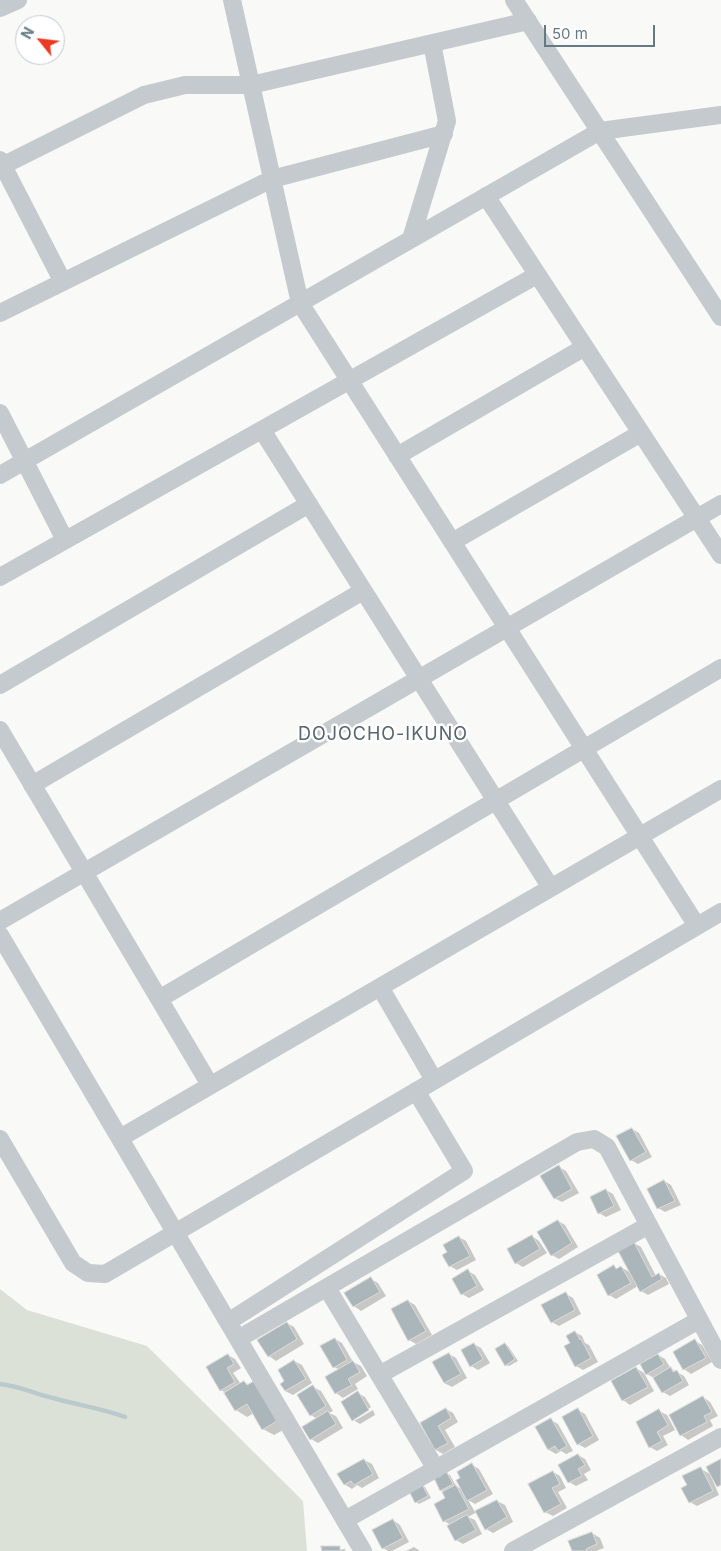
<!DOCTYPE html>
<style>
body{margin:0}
#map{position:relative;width:721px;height:1551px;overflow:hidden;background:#f9f9f7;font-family:Inter,sans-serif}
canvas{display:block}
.north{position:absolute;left:15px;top:15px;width:50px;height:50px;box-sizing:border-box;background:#fff;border:1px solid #c1c9cd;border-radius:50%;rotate:299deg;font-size:14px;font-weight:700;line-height:20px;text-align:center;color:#637983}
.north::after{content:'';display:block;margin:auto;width:18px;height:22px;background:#ec3b23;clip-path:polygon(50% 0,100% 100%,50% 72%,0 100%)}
.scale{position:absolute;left:544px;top:25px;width:111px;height:22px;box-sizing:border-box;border:2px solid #637983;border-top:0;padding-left:6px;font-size:15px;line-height:18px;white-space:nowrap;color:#637983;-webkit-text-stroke:4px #fff;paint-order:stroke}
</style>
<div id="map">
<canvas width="721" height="1551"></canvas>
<div class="north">N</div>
<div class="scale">50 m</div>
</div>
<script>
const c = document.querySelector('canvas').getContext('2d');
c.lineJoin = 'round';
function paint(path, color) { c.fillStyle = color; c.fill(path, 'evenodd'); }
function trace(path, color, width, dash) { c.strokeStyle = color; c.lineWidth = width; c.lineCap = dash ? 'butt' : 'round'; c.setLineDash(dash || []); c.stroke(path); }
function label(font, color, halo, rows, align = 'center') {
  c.font = font + ' Inter,sans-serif'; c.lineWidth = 5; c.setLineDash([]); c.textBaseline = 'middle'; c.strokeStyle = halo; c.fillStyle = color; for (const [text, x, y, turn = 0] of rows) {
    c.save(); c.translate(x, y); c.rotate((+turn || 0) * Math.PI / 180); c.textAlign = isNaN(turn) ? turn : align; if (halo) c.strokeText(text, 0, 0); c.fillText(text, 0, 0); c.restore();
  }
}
paint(new Path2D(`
 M0,1289L27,1310L147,1346L303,1501L307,1551H0Z`), '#dce1d7');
paint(new Path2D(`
 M632,1129L639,1133L652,1157L638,1164L631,1160Z
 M559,1167L566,1171L579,1193L562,1202L554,1198Z
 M664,1181L671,1185L681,1205L665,1212L658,1208Z
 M606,1190L613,1194L621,1210L606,1217L599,1213Z
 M558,1221L565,1225L578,1247L559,1259L552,1255Z
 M532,1236L539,1241L547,1253L523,1267L516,1263Z
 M459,1237L466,1241L476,1260L457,1270L450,1266L449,1253Z
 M634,1243L641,1247L656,1276L659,1274L666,1278L669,1284L648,1295L641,1291L638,1286L616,1299L609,1295L614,1267L618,1269L621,1267L631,1273Z
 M468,1271L475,1275L484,1290L469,1298L462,1294L453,1279Z
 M371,1279L378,1283L386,1296L361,1311L354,1306L346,1293Z
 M566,1294L573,1298L581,1314L559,1326L552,1322Z
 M408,1301L415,1305L432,1335L416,1344L409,1340Z
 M287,1323L294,1327L304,1344L276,1361L269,1356Z
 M575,1332L582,1336L585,1343L589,1345L598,1362L583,1370L576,1366L571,1344Z
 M335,1339L342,1343L353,1362L361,1366L367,1376L355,1384L358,1389L343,1398L336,1393L327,1378L340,1370L334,1367Z
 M695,1341L702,1345L712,1362L691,1374L684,1369L675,1352Z
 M474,1344L481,1348L490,1363L478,1370L471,1366Z
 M505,1344L508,1346L518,1361L509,1366L506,1365Z
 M449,1354L456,1358L467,1378L452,1387L444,1383Z
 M228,1355L235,1359L241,1368L233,1373L241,1384L244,1382L249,1385L287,1428L274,1435L263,1429L254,1413L247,1417L236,1410L226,1393L221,1390Z
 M658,1355L665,1359L671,1369L684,1376L689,1385L670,1396L663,1392L654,1378L647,1374Z
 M294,1361L302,1365L312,1383L293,1395L285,1391L286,1382Z
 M636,1368L644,1373L654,1391L630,1405L623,1400L613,1382Z
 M313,1387L321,1391L333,1411L329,1413L336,1416L343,1428L318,1443L311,1439L317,1419L311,1415L299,1395Z
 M358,1393L365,1397L371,1407L354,1418V1421L373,1410L375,1415L360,1424L353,1420Z
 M703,1397L710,1402L718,1416L710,1420L713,1426L688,1440L681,1435L670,1415Z
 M446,1409L453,1413L458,1422L445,1430L455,1447L443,1454L436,1450L421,1423Z
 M578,1410L585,1414L599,1440L585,1448L578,1444Z
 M659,1411L667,1415L675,1430L663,1436L668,1445L657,1451L650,1447Z
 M551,1420L558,1424L573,1451L566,1454L561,1451L556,1454L549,1450Z
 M578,1455L585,1459L591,1470L584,1474L588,1480L576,1486L569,1482Z
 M364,1460L372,1464L379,1478L362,1488L357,1485L352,1489L344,1484Z
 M472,1465L479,1469L493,1494L475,1504L468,1500L475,1512L497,1501L505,1505L513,1522L493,1533L486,1529L477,1512L468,1517L475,1520L482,1534L463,1544L456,1540L451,1525L444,1521L447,1499L445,1492L441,1490L446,1473L450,1475L456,1486L463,1490L462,1478Z
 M701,1469L710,1474L719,1495L697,1506L690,1502L688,1486Z
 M553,1472L560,1476L566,1488L558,1492L567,1508L553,1516L545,1512Z
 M422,1485L425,1487L431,1498L419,1504L416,1502Z
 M393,1520L400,1525L409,1542L392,1551H388L383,1548Z
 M592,1533L600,1538L604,1548L596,1551H573Z
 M414,1547L420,1551H406Z`), '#0003');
trace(new Path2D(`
 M0,1384C20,1386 34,1394 53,1398C77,1405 101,1408 125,1417`), '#bacacc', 4.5);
const building = new Path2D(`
 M632,1128L646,1152L630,1161L616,1136Z
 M559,1165L572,1189L554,1199L540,1176Z
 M664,1180L675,1201L657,1209L647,1189Z
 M606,1189L614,1206L598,1214L590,1197Z
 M558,1220L572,1243L551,1256L537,1232Z
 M532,1235L540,1249L515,1264L507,1249Z
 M459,1236L470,1256L449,1267L442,1255L447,1252L443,1245Z
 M634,1242L652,1277L659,1273L662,1279L640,1292L618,1251Z
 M614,1265L616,1269L621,1266L631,1283L608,1296L597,1275Z
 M468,1269L477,1286L461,1295L452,1279Z
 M371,1277L380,1292L353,1307L344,1293Z
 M566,1292L575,1310L551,1323L541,1305Z
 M408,1300L426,1331L408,1341L391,1309Z
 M287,1322L297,1339L268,1357L257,1340Z
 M575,1331L580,1340L581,1339L591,1358L575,1367L564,1346L570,1343L566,1336Z
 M335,1338L347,1360L333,1368L320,1346Z
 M695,1339L706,1358L683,1370L673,1352Z
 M474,1343L483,1359L470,1367L461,1350Z
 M505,1343L515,1359L505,1366L495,1349Z
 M449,1353L461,1374L444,1383L432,1362Z
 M228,1354L234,1364L227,1368L235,1382L220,1391L206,1367Z
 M658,1354L664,1364L646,1375L640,1364Z
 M294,1360L306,1379L285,1391L280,1384L284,1381L278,1370Z
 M353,1361L360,1372L348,1379L352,1385L335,1394L325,1377Z
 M636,1367L648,1387L622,1401L611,1381Z
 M671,1367L673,1372L677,1370L683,1381L662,1393L653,1378Z
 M244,1381L247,1385L254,1381L277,1421L262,1430L247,1404L235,1411L224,1393Z
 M313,1385L326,1406L310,1416L297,1395Z
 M358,1391L369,1410L352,1421L341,1402Z
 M703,1396L712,1412L704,1416L707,1422L680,1436L669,1415Z
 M446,1408L451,1418L438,1426L448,1443L435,1450L420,1423Z
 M578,1408L593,1436L577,1445L562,1417Z
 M659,1409L668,1425L657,1432L662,1441L649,1448L636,1422Z
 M328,1411L336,1424L310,1440L302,1427Z
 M551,1418L567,1446L558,1451L555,1446L548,1450L535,1427Z
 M578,1454L585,1465L578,1469L582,1476L568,1483L558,1465Z
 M364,1459L373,1474L354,1485L351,1481L344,1485L337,1474Z
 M721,1459V1485L717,1487L706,1467Z
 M472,1463L487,1490L467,1501L456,1480L460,1478L457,1472Z
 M701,1467L713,1491L689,1503L681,1488L687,1485L682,1476Z
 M446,1471L453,1484L440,1491L434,1478Z
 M553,1471L560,1484L552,1488L561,1504L544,1513L528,1484Z
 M422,1484L428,1496L415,1503L409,1491Z
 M456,1485L469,1509L443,1522L434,1504L445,1498L442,1492Z
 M497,1500L507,1517L485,1530L475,1511Z
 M467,1515L476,1530L455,1541L447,1526Z
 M393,1519L403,1538L382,1549L372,1530Z
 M592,1532L597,1544L586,1549L587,1551H572L568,1541Z
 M321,1546H340V1550L345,1549V1551H322Z`);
paint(building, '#abb6ba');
trace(building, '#dbdbd9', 1);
trace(new Path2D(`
 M232,0L300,303L697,926
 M514,0L721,317
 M0,8L18,0
 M0,160L63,282
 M0,167L144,95L185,85H251L528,21
 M486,196L721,555
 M411,239L447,121L432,43
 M0,313L272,179L444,134
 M0,413L65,540
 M262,430L551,888
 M397,456L585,347
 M0,475L600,131L721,115
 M452,542L641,433
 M0,577L537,275
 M0,685L309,504
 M0,730L210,1085
 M32,785L363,591
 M0,921L721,504
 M0,935L363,1551
 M380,987L434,1080
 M159,999L721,668
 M120,1138L721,789
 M0,1139L73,1263L88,1273L105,1274L721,912
 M327,1288L436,1469
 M228,1322L464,1171L416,1091
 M238,1339L577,1142L594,1139L607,1147L721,1360
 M379,1375L649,1225
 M345,1520L699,1320
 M513,1551L721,1437`), '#c4cacd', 18);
c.letterSpacing = '1px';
label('18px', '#55666e', '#fff', [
 ["DOJOCHO-IKUNO",383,735]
]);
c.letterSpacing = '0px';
</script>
